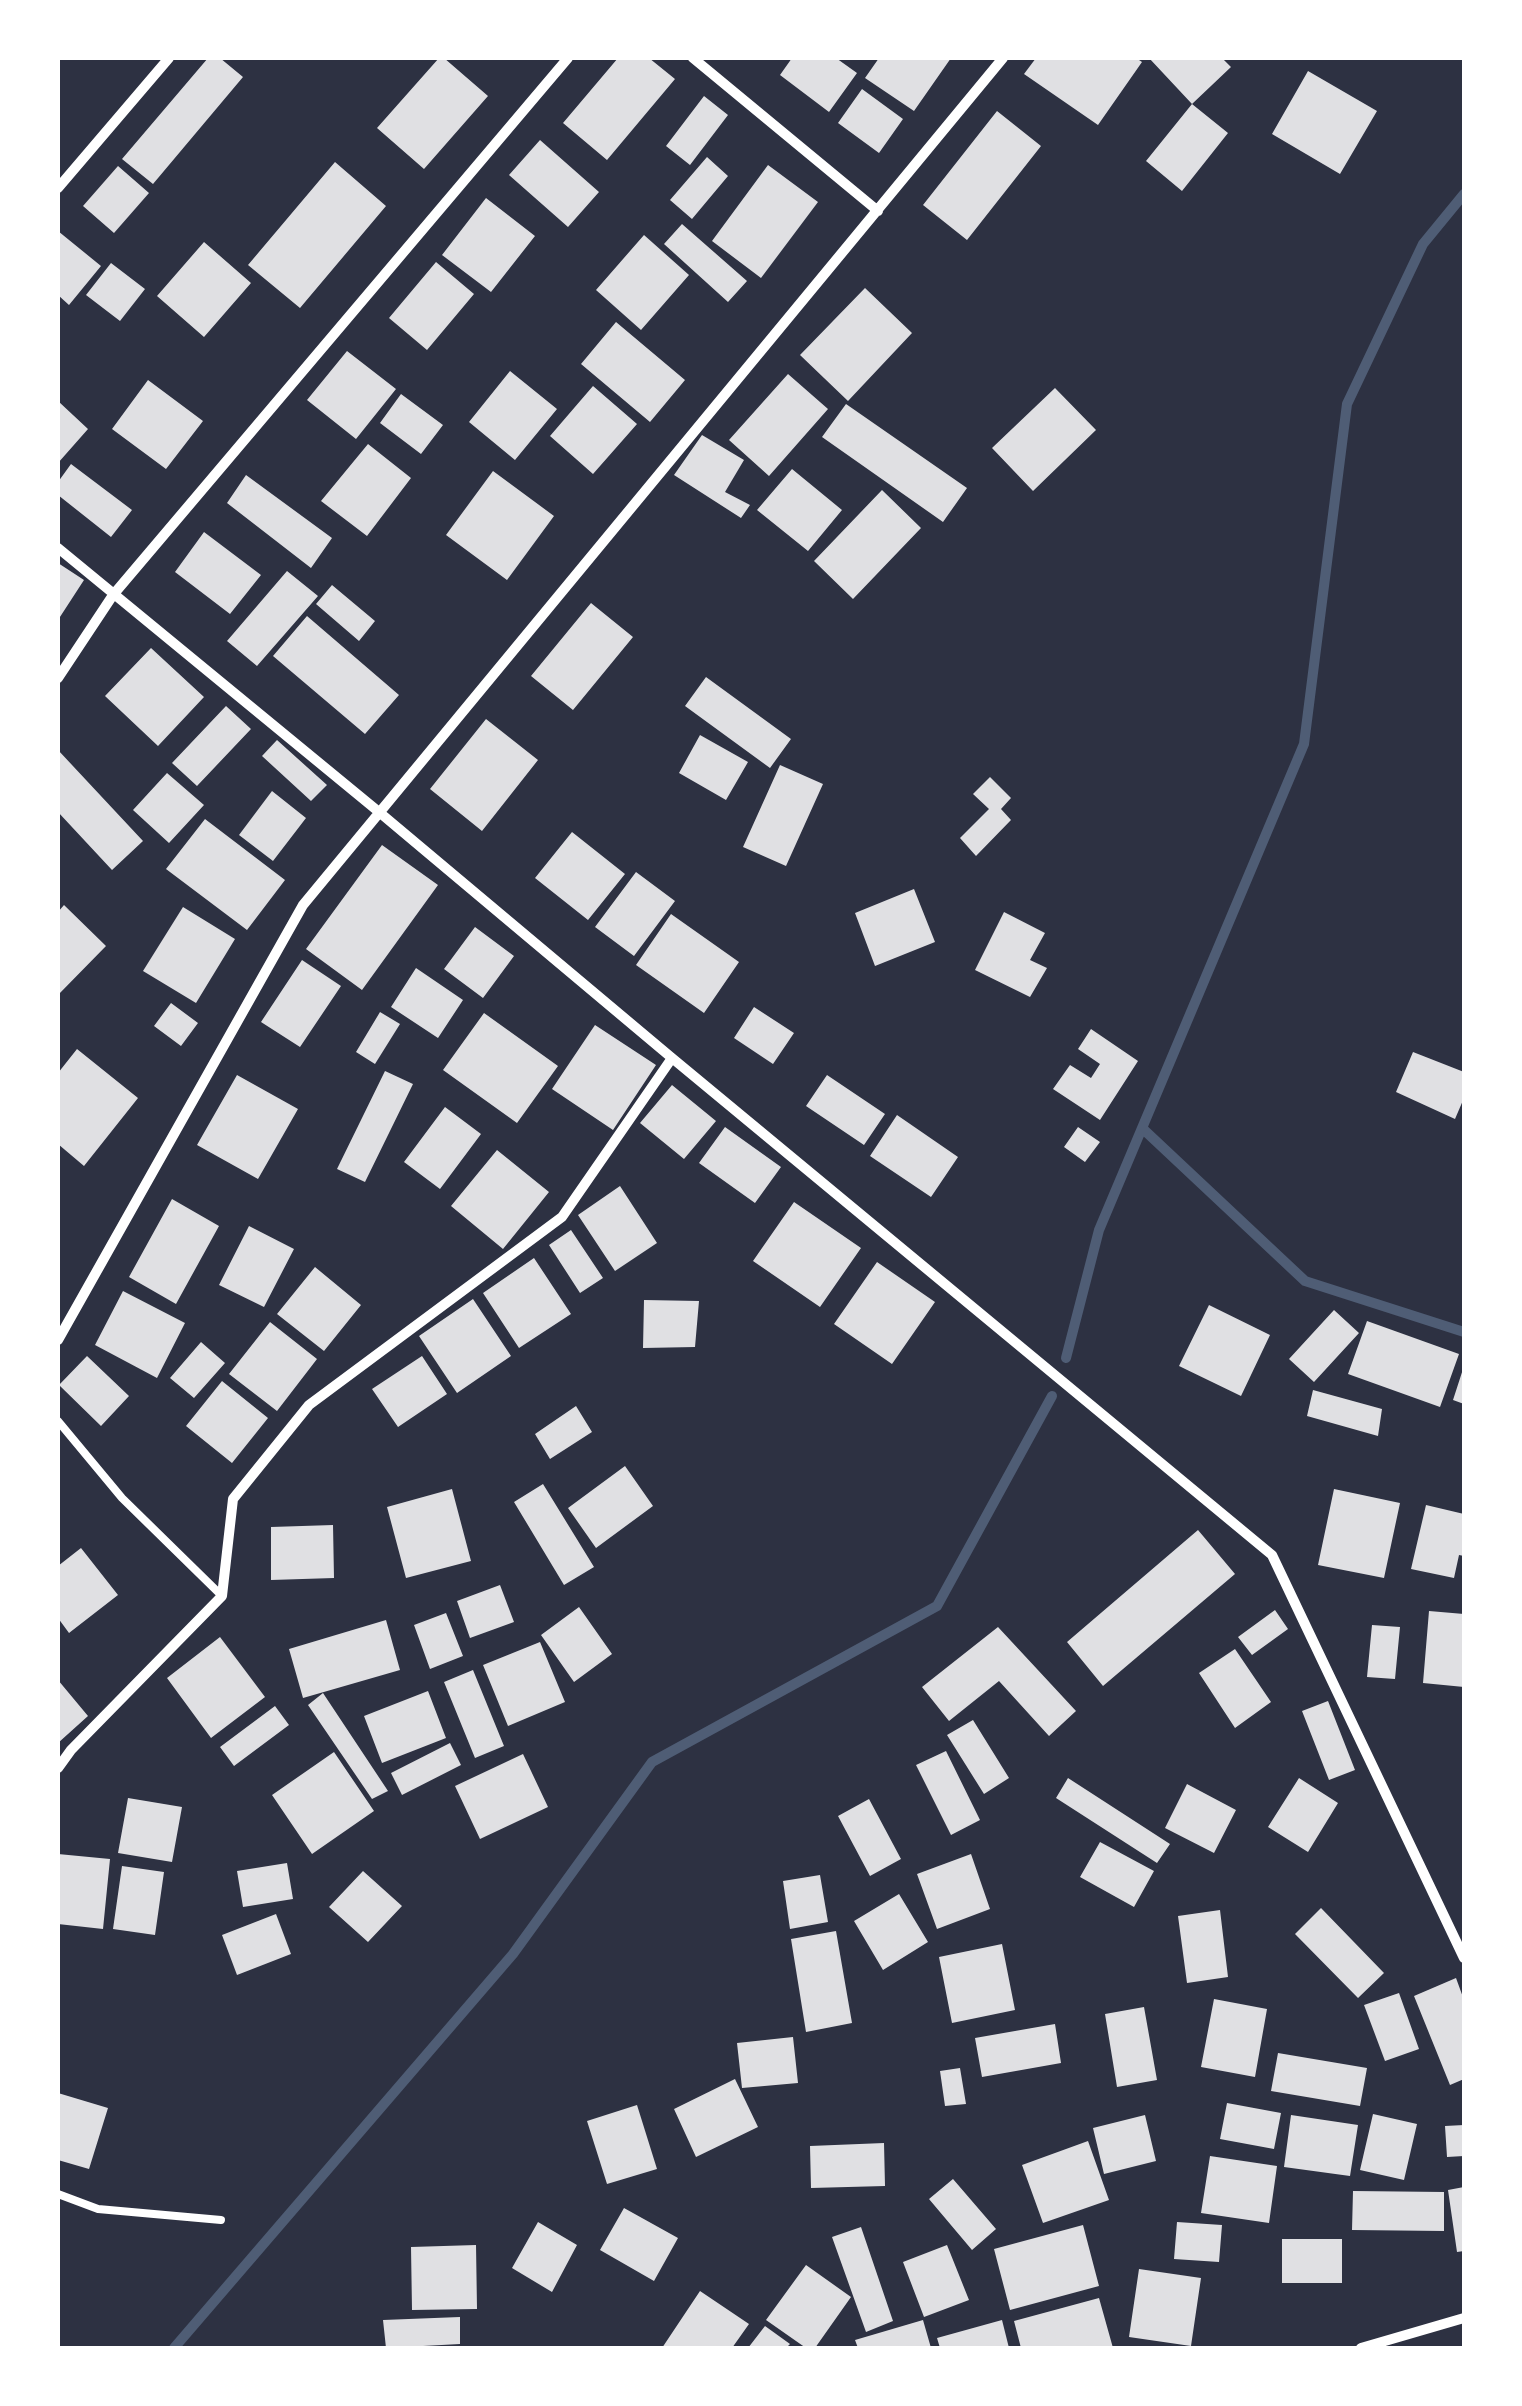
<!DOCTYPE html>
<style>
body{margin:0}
#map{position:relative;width:1522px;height:2406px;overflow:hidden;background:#2d3142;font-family:"Nunito Sans",sans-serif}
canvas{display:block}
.frame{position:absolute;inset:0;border:60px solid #fff;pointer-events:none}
</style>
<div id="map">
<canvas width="1522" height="2406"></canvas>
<div class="frame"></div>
</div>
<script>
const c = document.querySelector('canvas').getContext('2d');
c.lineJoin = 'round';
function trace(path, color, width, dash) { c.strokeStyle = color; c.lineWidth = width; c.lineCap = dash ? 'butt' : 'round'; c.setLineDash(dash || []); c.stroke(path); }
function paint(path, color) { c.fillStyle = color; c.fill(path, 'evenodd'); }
trace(new Path2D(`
 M1142,1128L1305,1281L1464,1332
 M1066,1358L1099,1230L1304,744L1347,404L1423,244L1464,194
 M174,2348L513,1954L652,1762L937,1606L1052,1396`), '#4f5d75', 10);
paint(new Path2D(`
 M208,58H220L243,77L153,184L122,159Z
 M439,58H444L488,96L424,169L377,128Z
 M618,58H649L675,79L607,160L563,123Z
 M792,58H836L857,73L829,112L780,75Z
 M879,58H951L914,111L865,78Z
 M1036,58H1136L1142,62L1098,125L1024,74Z
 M1149,58H1222L1231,67L1192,104Z
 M1308,71L1377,111L1340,174L1272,134Z
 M862,89L903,119L879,153L838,123Z
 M704,96L728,115L690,165L666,146Z
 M1192,104L1228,133L1182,191L1146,161Z
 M997,111L1041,146L967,240L923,205Z
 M540,140L599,192L568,227L509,175Z
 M707,157L728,176L692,219L670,200Z
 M335,162L386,206L300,308L248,265Z
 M768,165L818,202L761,278L712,241Z
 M118,166L149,193L114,233L83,206Z
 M486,198L535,236L491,292L442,255Z
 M682,224L747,281L728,302L664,244Z
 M58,231L101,266L69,305L58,295Z
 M644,235L689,275L641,330L596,290Z
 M204,242L251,283L204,337L157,296Z
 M436,262L474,294L427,350L389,318Z
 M111,263L145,289L120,321L86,295Z
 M865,288L912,333L848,401L800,355Z
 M616,322L685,380L650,422L581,364Z
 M347,351L396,389L356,439L307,400Z
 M510,371L557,409L515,460L469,422Z
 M788,374L828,409L769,476L729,440Z
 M148,380L203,421L166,469L112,429Z
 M593,386L637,424L593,474L550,436Z
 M1055,388L1096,430L1033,491L992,448Z
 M401,394L443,425L421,454L380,423Z
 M58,401L88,429L58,463Z
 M846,404L967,488L943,522L822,437Z
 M702,435L744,460L725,492L750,505L741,518L674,475Z
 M368,444L411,478L367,536L321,501Z
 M71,464L132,510L111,537L58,495V482Z
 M792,469L842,510L808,551L757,510Z
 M493,471L554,516L507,580L446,535Z
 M246,475L332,538L311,568L227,503Z
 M882,490L921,528L853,599L814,561Z
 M204,532L261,575L230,614L175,572Z
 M58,563L84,580L58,620Z
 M287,571L318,596L257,666L227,641Z
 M332,585L375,621L359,641L316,604Z
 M591,603L633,637L573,710L531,676Z
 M307,616L399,695L365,734L273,656Z
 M151,648L204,697L158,746L105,696Z
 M706,677L791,739L770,768L685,706Z
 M226,706L251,729L197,786L172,763Z
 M486,719L538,760L482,831L430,789Z
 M700,735L748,762L726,800L679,773Z
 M277,740L327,785L311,801L262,756Z
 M58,750L143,841L112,870L58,812Z
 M780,765L823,784L786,866L743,847Z
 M167,773L204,805L169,843L133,810Z
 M990,777L1011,798L1001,809L1011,820L976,856L960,838L989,809L973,794Z
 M272,791L306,818L273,861L239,835Z
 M205,819L285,880L247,930L166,869Z
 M572,832L625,874L588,920L535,878Z
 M382,845L438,885L362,990L306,949Z
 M636,872L675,901L634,956L595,927Z
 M914,889L935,942L875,966L855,913Z
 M64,905L106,946L58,995V912Z
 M183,907L235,939L196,1003L143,971Z
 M1004,912L1045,933L1030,960L1047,968L1030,997L975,970Z
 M671,914L739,962L704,1013L636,965Z
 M475,927L514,956L483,998L444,969Z
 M302,960L341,986L300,1047L261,1022Z
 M416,968L463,1000L438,1038L391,1007Z
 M171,1003L198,1023L181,1046L154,1026Z
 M754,1007L794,1033L773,1064L734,1038Z
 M380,1012L400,1024L375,1064L356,1052Z
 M484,1013L558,1066L517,1123L443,1070Z
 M595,1025L656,1065L613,1130L552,1089Z
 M1091,1029L1138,1061L1100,1120L1053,1089L1070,1065L1091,1078L1100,1064L1078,1049Z
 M77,1049L138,1098L84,1166L58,1144V1073Z
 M1413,1052L1464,1072V1098L1455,1119L1396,1092Z
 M385,1071L413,1084L365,1182L337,1169Z
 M237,1075L298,1109L258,1179L197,1145Z
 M827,1075L885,1114L864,1145L806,1106Z
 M672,1085L716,1121L684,1159L640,1123Z
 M445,1107L481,1134L440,1189L404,1162Z
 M897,1115L958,1157L931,1197L870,1156Z
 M725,1127L781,1167L755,1203L699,1163Z
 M1078,1127L1100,1142L1085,1162L1064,1147Z
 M497,1150L549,1192L503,1249L451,1206Z
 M620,1186L657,1243L615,1271L578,1215Z
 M172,1199L219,1226L176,1304L129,1277Z
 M794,1202L861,1248L820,1307L753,1261Z
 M249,1226L294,1249L264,1307L219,1285Z
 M571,1230L603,1278L580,1293L549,1245Z
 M534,1258L571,1314L519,1348L483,1293Z
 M877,1262L935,1302L892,1364L834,1324Z
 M315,1267L361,1305L324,1351L277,1314Z
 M123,1291L185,1323L157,1378L95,1345Z
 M473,1299L511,1356L457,1393L419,1336Z
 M644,1300L699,1301L695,1347L643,1348Z
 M1209,1305L1270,1335L1241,1396L1179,1366Z
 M1334,1310L1359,1333L1314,1382L1289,1359Z
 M1367,1321L1459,1354L1440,1407L1348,1374Z
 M270,1322L317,1359L277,1411L229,1374Z
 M201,1342L225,1363L194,1398L170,1378Z
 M87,1356L129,1396L101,1426L59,1385Z
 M422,1356L447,1394L398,1427L372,1389Z
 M1464,1366V1404L1453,1400Z
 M222,1381L268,1418L232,1463L186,1426Z
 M1313,1390L1382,1409L1378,1436L1307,1416Z
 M576,1406L592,1432L550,1459L535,1434Z
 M625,1466L653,1506L596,1548L568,1508Z
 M543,1484L594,1567L564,1585L514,1502Z
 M452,1489L471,1561L406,1578L387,1507Z
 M1334,1489L1400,1503L1384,1578L1318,1565Z
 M1426,1505L1464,1514V1556L1459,1555L1454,1578L1411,1569Z
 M333,1525L334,1578L271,1580V1527Z
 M1198,1530L1235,1574L1103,1686L1067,1642Z
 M81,1548L118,1595L69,1633L58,1618V1566Z
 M500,1585L514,1622L470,1638L457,1601Z
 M579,1607L612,1654L574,1682L541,1635Z
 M1275,1610L1288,1629L1252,1655L1238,1637Z
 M1429,1611L1464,1614V1687L1423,1683Z
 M446,1613L463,1656L430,1669L414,1625Z
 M386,1620L400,1670L303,1698L289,1649Z
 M1372,1625L1400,1627L1395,1679L1367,1677Z
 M998,1627L1076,1711L1049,1736L999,1681L949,1721L922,1687Z
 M220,1637L265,1697L211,1738L167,1678Z
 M540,1642L565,1702L508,1726L483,1665Z
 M1235,1649L1271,1702L1235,1728L1199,1673Z
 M473,1670L504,1746L475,1758L444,1682Z
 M58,1680L88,1716L58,1743Z
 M428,1691L446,1738L382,1763L364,1716Z
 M323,1693L388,1791L372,1799L308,1705Z
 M1328,1701L1355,1770L1329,1780L1302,1711Z
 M275,1706L289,1725L234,1766L220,1747Z
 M973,1720L1009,1778L984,1794L947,1735Z
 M450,1743L461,1765L402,1795L391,1773Z
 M946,1751L980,1820L951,1835L916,1765Z
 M334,1752L374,1811L312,1854L272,1795Z
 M523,1754L548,1807L480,1839L455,1786Z
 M1068,1778L1170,1844L1157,1863L1056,1798Z
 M1299,1778L1338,1803L1308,1852L1268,1827Z
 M1187,1784L1236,1810L1214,1853L1165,1828Z
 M128,1798L182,1807L172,1862L118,1853Z
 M869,1799L901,1859L870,1876L838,1816Z
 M1100,1842L1154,1871L1134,1907L1080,1877Z
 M58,1854L110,1859L103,1929L58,1924Z
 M971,1854L990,1909L937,1929L917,1874Z
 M287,1863L293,1899L243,1907L237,1871Z
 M122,1866L164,1872L155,1935L113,1929Z
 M363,1871L402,1906L368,1942L329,1907Z
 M820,1875L828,1922L790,1929L783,1881Z
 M899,1894L928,1942L883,1970L854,1921Z
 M1321,1908L1384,1973L1358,1998L1295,1934Z
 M1220,1910L1228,1977L1187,1983L1178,1916Z
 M276,1914L291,1954L237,1975L222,1935Z
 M836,1931L852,2023L806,2032L791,1939Z
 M1002,1944L1015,2010L952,2023L939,1957Z
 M1456,1978L1464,2000V2079L1450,2085L1414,1996Z
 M1399,1993L1419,2049L1385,2061L1364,2005Z
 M1214,1999L1267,2009L1255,2077L1201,2067Z
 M1144,2007L1157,2080L1117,2087L1105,2014Z
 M1055,2024L1061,2063L982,2077L975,2038Z
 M793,2037L798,2083L742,2088L737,2043Z
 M1278,2053L1367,2068L1360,2106L1271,2091Z
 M960,2068L966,2104L945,2106L940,2071Z
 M735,2079L758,2127L696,2157L674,2109Z
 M58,2093L108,2108L89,2169L58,2160Z
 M1227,2103L1281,2113L1274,2149L1220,2139Z
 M637,2105L657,2169L607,2184L587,2121Z
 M1373,2114L1417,2124L1404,2180L1360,2170Z
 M1145,2115L1156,2161L1104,2174L1093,2128Z
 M1291,2115L1358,2125L1350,2176L1284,2167Z
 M1464,2125V2156L1447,2157L1445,2126Z
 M1088,2141L1109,2200L1043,2223L1022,2165Z
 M884,2143L885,2186L811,2188L810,2146Z
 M1210,2156L1277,2166L1269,2223L1201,2213Z
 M953,2179L996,2229L972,2250L929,2199Z
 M1464,2187V2251L1457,2252L1448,2190Z
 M1353,2191L1444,2192V2231L1352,2230Z
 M624,2208L678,2238L654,2281L600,2250Z
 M538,2222L577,2245L552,2292L512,2268Z
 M1177,2222L1222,2225L1219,2262L1174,2259Z
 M1083,2225L1099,2286L1010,2310L994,2249Z
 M861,2227L893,2321L866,2332L832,2237Z
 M1282,2239H1342V2283H1282Z
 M476,2245L477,2309L412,2310L411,2247Z
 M947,2245L969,2300L924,2317L903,2262Z
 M806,2265L851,2297L815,2348H806L766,2320Z
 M1139,2269L1201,2278L1191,2346L1129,2337Z
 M700,2291L749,2324L732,2348H662Z
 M1099,2298L1113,2348H1021L1014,2321Z
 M460,2317V2344L386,2348L383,2320Z
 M923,2320L931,2348H858L855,2340Z
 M1002,2320L1009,2348H940L937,2338Z
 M765,2326L790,2344L786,2348H748Z`), '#e0e0e3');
trace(new Path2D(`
 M58,1421L122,1498L222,1596
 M58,2194L98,2209L221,2220`), '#fff', 8);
trace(new Path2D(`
 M693,58L878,211
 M58,188L169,58
 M58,548L379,812L672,1058L1272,1555L1464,1958
 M58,678L113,595L568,58
 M58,1340L303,905L1003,58
 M58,1768L71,1750L222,1596L233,1499L309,1405L562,1217L672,1058
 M1361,2348L1464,2318`), '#fff', 10);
</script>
